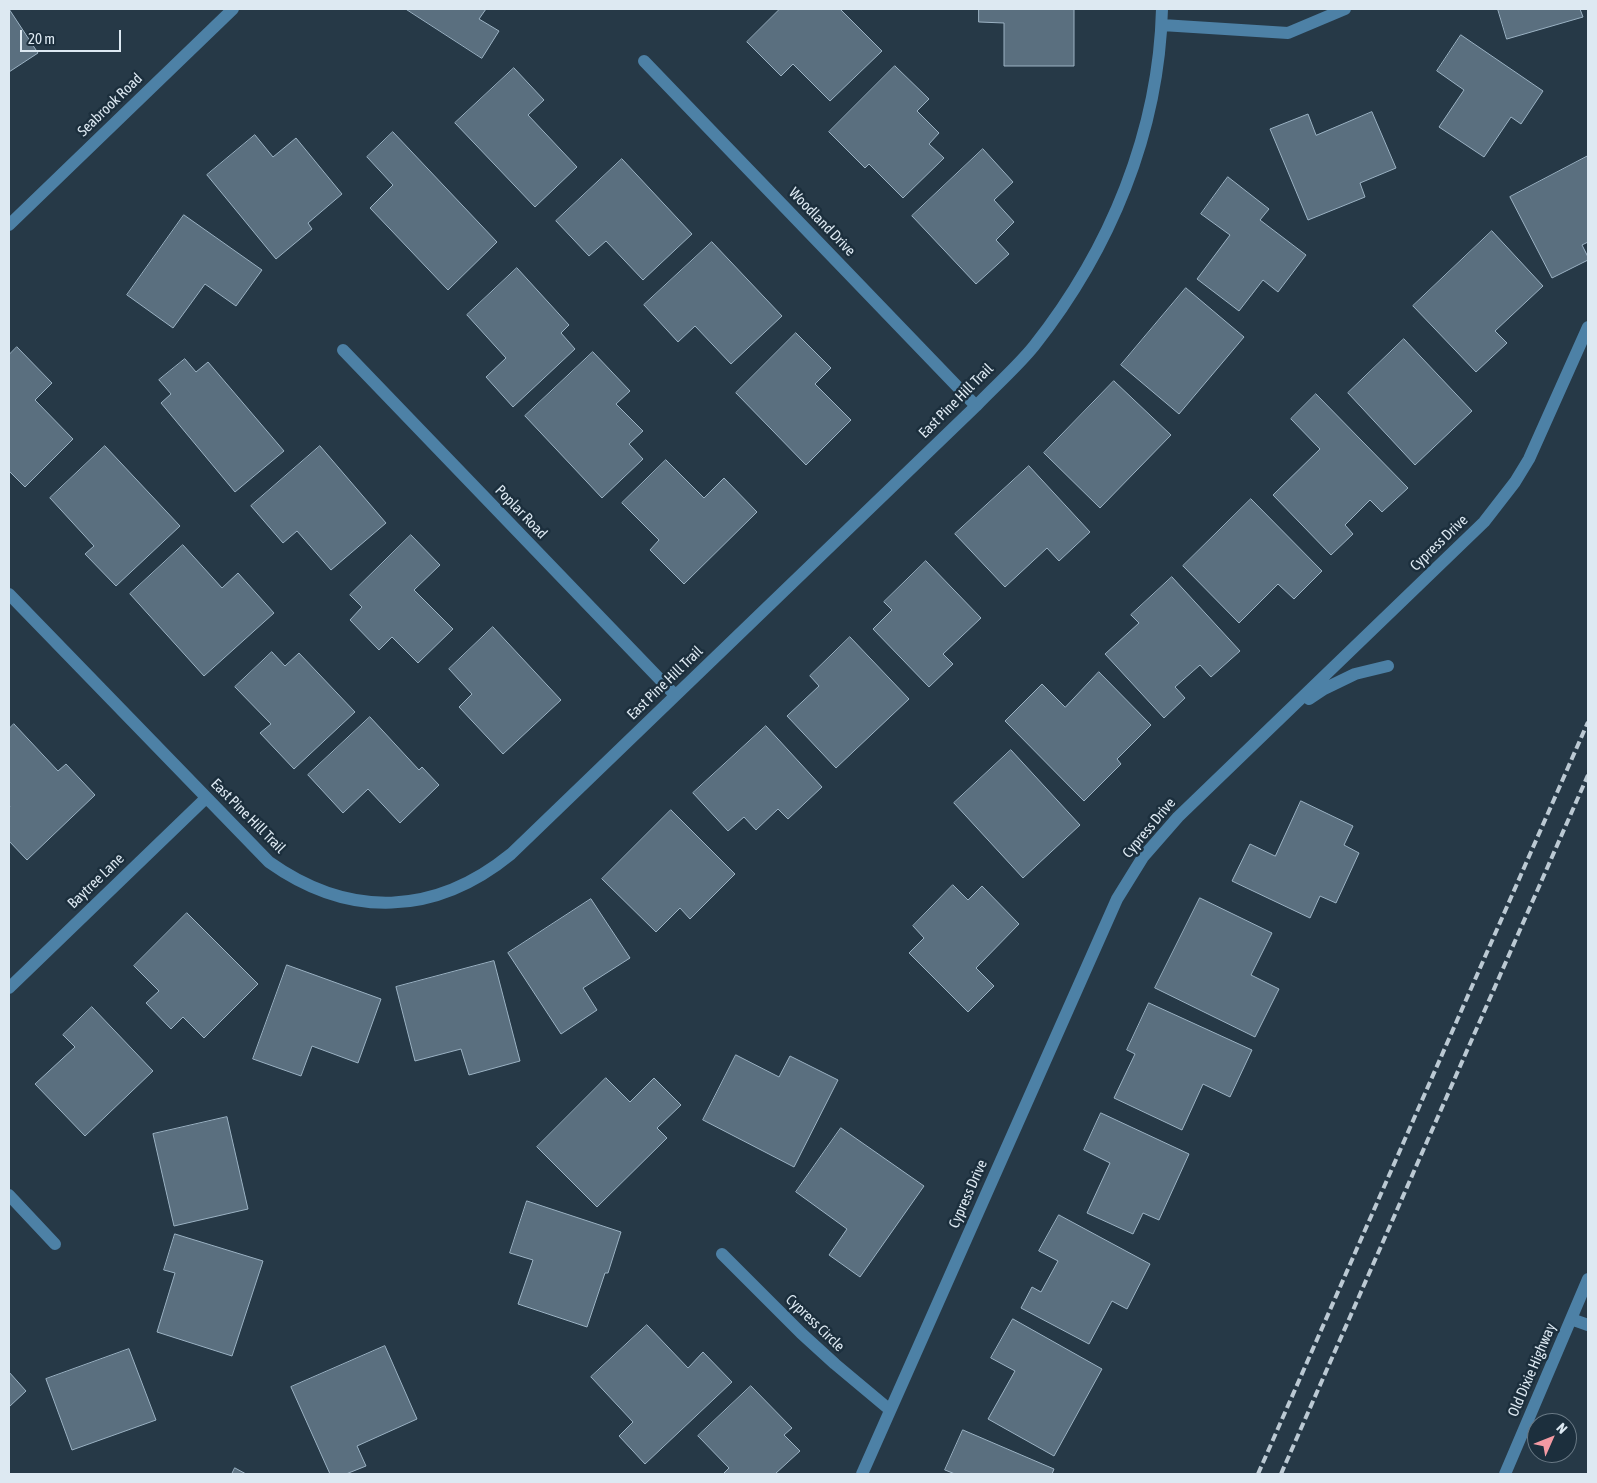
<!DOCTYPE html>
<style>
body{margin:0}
#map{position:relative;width:1597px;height:1483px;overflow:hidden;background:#263947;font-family:"Asap Condensed",sans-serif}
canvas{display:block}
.frame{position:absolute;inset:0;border:10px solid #dde9f2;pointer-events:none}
.north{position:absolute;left:1527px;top:1413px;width:50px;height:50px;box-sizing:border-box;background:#1c2f3d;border:1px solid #697985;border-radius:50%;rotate:46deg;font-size:14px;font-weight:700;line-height:20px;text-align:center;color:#dde9f2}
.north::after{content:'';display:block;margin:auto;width:18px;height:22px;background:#f49aa3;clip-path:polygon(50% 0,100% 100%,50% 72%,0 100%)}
.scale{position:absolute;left:20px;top:30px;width:101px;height:22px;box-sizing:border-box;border:2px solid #dde9f2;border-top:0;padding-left:6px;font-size:15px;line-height:18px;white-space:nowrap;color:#dde9f2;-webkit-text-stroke:4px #1c2f3d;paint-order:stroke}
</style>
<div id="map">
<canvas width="1597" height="1483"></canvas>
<div class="frame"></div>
<div class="north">N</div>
<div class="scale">20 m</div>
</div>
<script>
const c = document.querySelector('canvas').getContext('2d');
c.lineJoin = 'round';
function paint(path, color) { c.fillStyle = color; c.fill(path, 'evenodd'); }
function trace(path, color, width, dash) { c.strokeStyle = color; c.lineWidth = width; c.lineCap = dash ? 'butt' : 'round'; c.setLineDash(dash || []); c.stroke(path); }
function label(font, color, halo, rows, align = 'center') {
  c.font = font + ' "Asap Condensed",sans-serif'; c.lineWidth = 5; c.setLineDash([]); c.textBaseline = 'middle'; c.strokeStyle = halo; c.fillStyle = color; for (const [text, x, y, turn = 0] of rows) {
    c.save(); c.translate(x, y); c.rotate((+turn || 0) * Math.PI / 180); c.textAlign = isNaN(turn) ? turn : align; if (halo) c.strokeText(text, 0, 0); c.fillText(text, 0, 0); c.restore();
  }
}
const building = new Path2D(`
 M9,9L38,53L9,72Z
 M406,9H486L479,19L499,31L482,58Z
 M780,9H840L882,51L830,101L793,64L781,76L747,42Z
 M979,9H1074V66H1004V23L979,22Z
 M1498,9H1580L1583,17L1507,39Z
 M1461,35L1543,91L1521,124L1511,117L1484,157L1439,127L1464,90L1437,71Z
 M895,66L929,99L917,111L939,133L929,144L944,158L903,198L869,164L865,168L829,132Z
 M514,68L544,100L528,115L577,167L535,207L455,123Z
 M1372,112L1396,168L1360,183L1365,197L1308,220L1270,129L1308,114L1316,135Z
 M393,132L497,242L448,290L370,208L393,185L367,157Z
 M255,135L273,157L296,138L342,194L308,223L312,229L276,259L207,175Z
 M983,149L1013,182L994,200L1014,222L996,240L1009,254L976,284L912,216Z
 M1588,156V242L1582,245L1588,257V260L1552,278L1510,197Z
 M622,159L692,234L643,280L606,241L589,256L556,221Z
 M1228,177L1269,209L1260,220L1306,255L1278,292L1263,280L1239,311L1197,279L1230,235L1201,214Z
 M184,215L262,270L236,306L205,284L173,328L127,295Z
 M1492,231L1543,286L1495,331L1507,343L1476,372L1413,306Z
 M712,242L782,316L731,364L695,326L678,342L644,305Z
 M517,268L569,325L561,333L575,349L513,407L486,377L506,358L467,315Z
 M1186,288L1244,337L1179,414L1121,365Z
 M796,333L831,368L815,384L851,420L806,465L736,393Z
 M1404,339L1472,411L1415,465L1348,393Z
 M17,347L52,383L35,400L73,439L25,487L9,471V355Z
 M593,352L630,391L616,404L643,431L629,444L643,459L602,498L525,416Z
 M185,359L196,372L208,362L284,451L235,492L161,403L171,394L159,380Z
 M1114,381L1171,435L1100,508L1044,453Z
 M1316,394L1408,488L1382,512L1370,500L1345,525L1353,534L1331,555L1273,495L1320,449L1291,419Z
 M105,446L180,526L116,586L85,554L94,546L50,498Z
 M320,446L386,523L331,570L297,531L283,543L251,506Z
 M666,460L704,498L724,478L757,512L684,584L650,550L659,540L622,503Z
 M1029,466L1090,532L1059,561L1047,548L1005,587L955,534Z
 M1251,499L1322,571L1294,599L1278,584L1239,623L1183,566Z
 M411,535L440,565L414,590L453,629L418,663L392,637L379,650L350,620L362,607L350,595Z
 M183,545L222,588L238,573L274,613L204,676L130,594Z
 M926,561L981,618L943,654L953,664L929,687L873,629L892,610L884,602Z
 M1172,577L1240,651L1211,677L1200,665L1175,687L1185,698L1164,718L1105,654L1139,623L1131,615Z
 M493,627L561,700L503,754L459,707L472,694L449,669Z
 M850,637L909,699L836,768L787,716L819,686L810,676Z
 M272,652L285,666L299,653L355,712L294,769L260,733L271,724L235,687Z
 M1099,672L1151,725L1117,759L1121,764L1084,801L1005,721L1042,684L1065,707Z
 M370,717L419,770L422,767L439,785L400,823L368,789L343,813L308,775Z
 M14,724L58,771L66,764L95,795L27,860L9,841V808L10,807L9,805V729Z
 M766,726L822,787L788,819L778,809L756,830L744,817L728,831L693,793Z
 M1011,750L1080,825L1023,878L954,803Z
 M1301,801L1353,826L1344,845L1359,853L1336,903L1320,896L1310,918L1232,881L1250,844L1275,856Z
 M671,810L735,874L690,919L680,908L656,932L602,879Z
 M953,885L968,900L982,886L1019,924L976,968L994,986L968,1012L909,953L924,938L913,926Z
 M1200,898L1272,933L1251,975L1279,989L1255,1037L1155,988Z
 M591,899L630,958L583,988L597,1010L561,1034L508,953Z
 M187,913L258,984L204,1038L183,1017L171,1029L146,1003L159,991L134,966Z
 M494,961L520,1061L469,1075L461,1049L415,1061L396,987Z
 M287,965L381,999L358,1063L312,1046L301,1076L253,1059Z
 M1149,1003L1252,1050L1230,1097L1203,1084L1182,1130L1114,1098L1135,1054L1127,1050Z
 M92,1007L153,1071L85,1136L35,1084L75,1047L63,1035Z
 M736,1055L779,1077L790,1056L838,1080L794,1167L703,1120Z
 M606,1078L630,1102L654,1078L681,1105L657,1128L667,1138L597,1207L537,1147Z
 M1101,1113L1189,1154L1159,1220L1143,1213L1133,1234L1087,1213L1110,1163L1084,1150Z
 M227,1117L248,1209L174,1226L153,1134Z
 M841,1128L924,1186L860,1277L829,1255L847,1229L796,1192Z
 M527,1201L621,1232L608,1273H605L587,1327L518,1304L533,1260L510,1253Z
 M1059,1215L1150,1264L1127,1309L1112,1301L1089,1344L1021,1308L1032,1287L1041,1292L1058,1261L1039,1251Z
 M175,1234L263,1261L232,1356L157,1332L175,1273L164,1270Z
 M1013,1319L1102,1369L1054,1456L988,1419L1015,1371L991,1358Z
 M647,1325L688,1368L703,1352L732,1382L645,1464L619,1436L633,1422L591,1377Z
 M385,1346L417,1419L357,1446L366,1466L346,1474H330L291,1387Z
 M129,1349L156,1420L72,1450L46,1379Z
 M9,1372L26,1391L9,1407Z
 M751,1386L792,1428L784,1435L800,1451L775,1474H723L729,1468L698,1436Z
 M963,1430L1054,1469L1052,1474H955L945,1470Z
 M235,1468L246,1474H232Z`);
paint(building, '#5a6f7f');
trace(building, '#9bb2c3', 1);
trace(new Path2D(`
 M1162,25L1288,33L1345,9
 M644,61L976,406
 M9,225L233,9
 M343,350L675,695
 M9,594L269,862C349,919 435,916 511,854L976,406C995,386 1017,367 1034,346C1110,250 1159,132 1162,9
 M1309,699L1324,689L1355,674L1388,666
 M9,988L206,798
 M9,1195L55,1244
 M722,1254L801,1333L835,1364L890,1410
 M1571,1319L1588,1325
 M862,1474L1117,899L1143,857L1178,817L1484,522L1515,482L1529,459L1588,327
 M1505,1474L1588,1279`), '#4d81a6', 12);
trace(new Path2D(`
 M1258,1474L1588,722
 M1281,1474L1588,775`), '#bbc9d3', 4, [8, 4]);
label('15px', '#dde9f2', '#1c2f3d', [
 ["Seabrook Road",110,105,-44],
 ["Woodland Drive",822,222,46],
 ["East Pine Hill Trail",956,401,-45],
 ["Poplar Road",521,512,46],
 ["Cypress Drive",1439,543,-44],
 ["East Pine Hill Trail",665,683,-44],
 ["East Pine Hill Trail",248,816,45],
 ["Cypress Drive",1149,828,-50],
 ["Baytree Lane",96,881,-44],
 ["Cypress Drive",968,1194,-66],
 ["Cypress Circle",815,1323,44],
 ["Old Dixie Highway",1532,1370,-67]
]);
</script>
